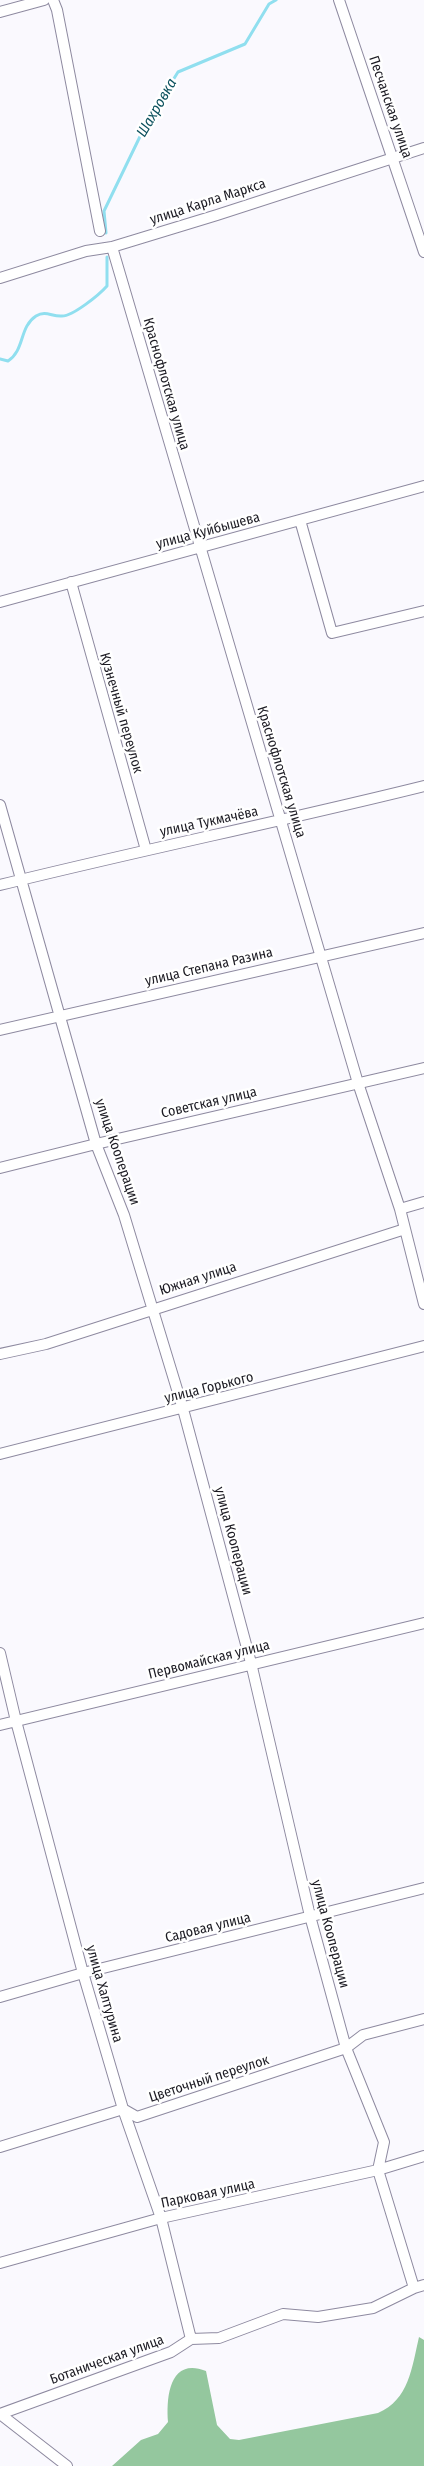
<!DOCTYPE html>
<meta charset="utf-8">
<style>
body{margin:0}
canvas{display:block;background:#faf9fe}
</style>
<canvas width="424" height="2466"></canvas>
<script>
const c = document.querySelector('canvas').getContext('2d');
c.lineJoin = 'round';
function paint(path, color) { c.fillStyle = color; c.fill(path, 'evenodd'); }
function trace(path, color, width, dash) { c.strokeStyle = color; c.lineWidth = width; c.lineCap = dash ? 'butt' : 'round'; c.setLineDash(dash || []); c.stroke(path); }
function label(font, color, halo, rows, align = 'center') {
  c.font = font + ' "Fira Sans Condensed",sans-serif'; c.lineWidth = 5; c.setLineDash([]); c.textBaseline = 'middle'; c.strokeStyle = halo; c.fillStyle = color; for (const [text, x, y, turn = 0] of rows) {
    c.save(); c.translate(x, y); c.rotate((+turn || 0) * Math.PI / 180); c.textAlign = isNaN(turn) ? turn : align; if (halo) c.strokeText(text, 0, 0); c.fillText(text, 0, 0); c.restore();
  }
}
paint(new Path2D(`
 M419,2337L424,2340V2466H112L141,2440L158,2434L168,2422C166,2396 170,2357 206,2371L217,2425L230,2439L239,2440L378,2413C409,2400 412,2367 419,2337Z`), '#94c79e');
trace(new Path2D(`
 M106,233L104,211L147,122L178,72L245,44L269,4L276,0
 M0,359L8,361C25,350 19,327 36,316C46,310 52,317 62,316C73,316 99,295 107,286V257`), '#90dfef', 3);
const minor = new Path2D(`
 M53,0L57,10L100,231
 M339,0L424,252
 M0,12L44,0
 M112,247L358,1083L400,1209L424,1304
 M0,278L86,251L112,247L217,215L424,148
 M300,520L332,633L424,611
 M71,582L146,850
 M0,602L424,486
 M0,805L96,1144L124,1215L183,1409L251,1663L310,1916L346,2048L384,2142L378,2170L414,2288
 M0,885C141,850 283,821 424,786
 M0,1030L424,933
 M0,1168L96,1144L424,1068
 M400,1209L424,1202
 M0,1354L46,1344L405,1229
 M0,1454L424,1346
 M0,1653L16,1721L83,1973L123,2109L161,2218L191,2339
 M0,1725L424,1623
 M0,1997L83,1973L424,1888
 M0,2147L123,2109L137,2117L346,2048L363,2035L424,2019
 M0,2263L161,2218L378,2170L424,2156
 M0,2414L171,2352L191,2339L219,2338L283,2314L318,2317L373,2308L414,2288L424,2285
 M0,2414L67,2466`);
trace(minor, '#8e8aa0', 12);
trace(minor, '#fff', 10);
label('14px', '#1c1b23', '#fff', [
 ["Песчанская улица",390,107,71],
 ["улица Карла Маркса",208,202,-18],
 ["Краснофлотская улица",166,384,74],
 ["улица Куйбышева",208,531,-15],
 ["Кузнечный переулок",121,713,74],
 ["Краснофлотская улица",281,772,73],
 ["улица Тукмачёва",209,822,-12],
 ["улица Степана Разина",209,967,-13],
 ["Советская улица",209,1103,-13],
 ["улица Кооперации",117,1152,71],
 ["Южная улица",198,1279,-18],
 ["улица Горького",209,1388,-14],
 ["улица Кооперации",233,1541,75],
 ["Первомайская улица",209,1660,-14],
 ["Садовая улица",208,1928,-14],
 ["улица Кооперации",330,1934,75],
 ["улица Халтурина",104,1994,74],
 ["Цветочный переулок",209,2079,-18],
 ["Парковая улица",208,2194,-12],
 ["Ботаническая улица",107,2360,-20]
]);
label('italic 15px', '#0d525e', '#fff', [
 ["Шахровка",157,108,-60]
]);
</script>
